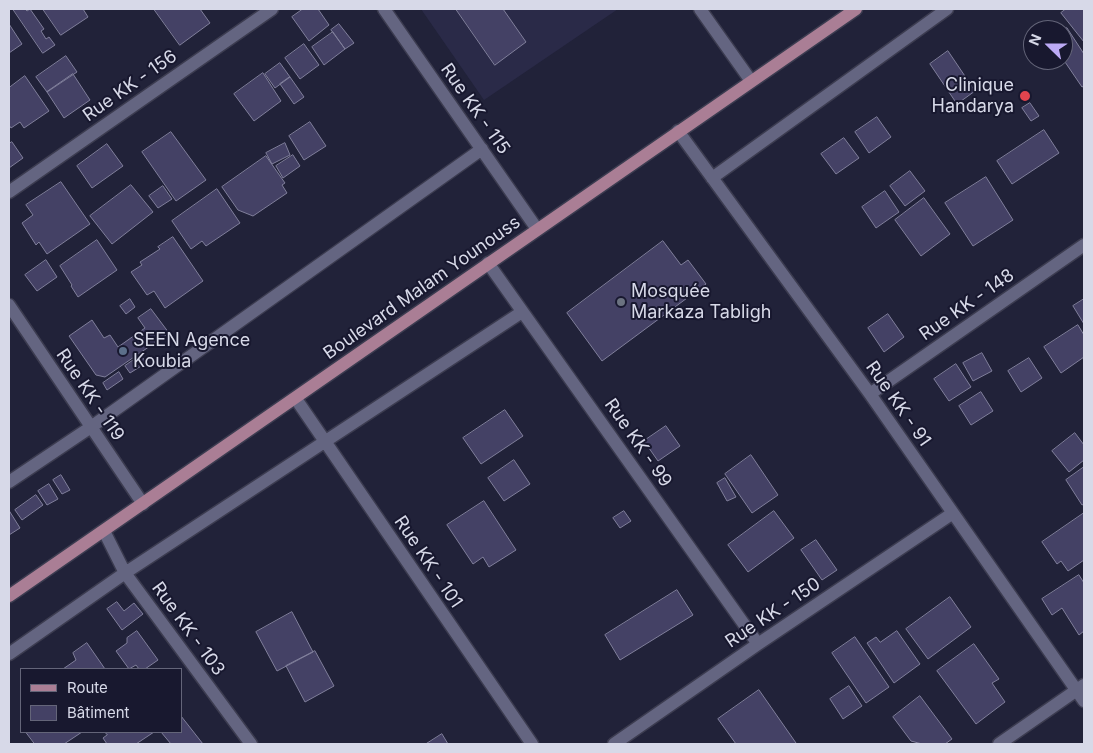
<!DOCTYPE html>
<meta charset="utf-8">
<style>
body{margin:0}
#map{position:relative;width:1093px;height:753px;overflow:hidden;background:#212239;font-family:Inter,sans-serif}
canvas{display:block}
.frame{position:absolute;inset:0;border:10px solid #d7d9e8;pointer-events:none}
.legend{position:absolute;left:20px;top:668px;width:162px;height:65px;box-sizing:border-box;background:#18182f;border:1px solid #646579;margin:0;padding:6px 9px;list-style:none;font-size:15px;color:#d7d9e8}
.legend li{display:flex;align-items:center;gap:10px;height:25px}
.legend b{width:25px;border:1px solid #646579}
.north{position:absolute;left:1023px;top:20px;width:50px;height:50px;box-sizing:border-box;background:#18182f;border:1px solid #646579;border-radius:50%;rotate:292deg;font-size:14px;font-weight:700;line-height:20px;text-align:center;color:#d7d9e8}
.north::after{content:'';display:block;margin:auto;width:18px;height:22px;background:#bcaaf5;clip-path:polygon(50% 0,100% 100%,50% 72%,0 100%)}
</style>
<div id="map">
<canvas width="1093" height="753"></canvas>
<div class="frame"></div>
<ul class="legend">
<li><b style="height:6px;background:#aa7e95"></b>Route</li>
<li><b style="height:14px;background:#444165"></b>Bâtiment</li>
</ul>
<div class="north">N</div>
</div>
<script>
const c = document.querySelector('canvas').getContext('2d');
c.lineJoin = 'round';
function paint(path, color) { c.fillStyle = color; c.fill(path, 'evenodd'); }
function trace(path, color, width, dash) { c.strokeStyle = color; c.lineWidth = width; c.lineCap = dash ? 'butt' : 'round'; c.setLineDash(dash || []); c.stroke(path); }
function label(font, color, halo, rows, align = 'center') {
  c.font = font + ' Inter,sans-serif'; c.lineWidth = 4; c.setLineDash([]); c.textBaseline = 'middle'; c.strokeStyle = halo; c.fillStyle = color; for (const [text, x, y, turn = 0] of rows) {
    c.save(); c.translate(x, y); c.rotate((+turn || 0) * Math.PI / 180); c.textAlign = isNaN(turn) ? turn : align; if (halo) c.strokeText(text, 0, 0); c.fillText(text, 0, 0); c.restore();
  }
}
paint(new Path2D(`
 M421,9H618L484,100Z`), '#2a2a48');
const building = new Path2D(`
 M13,9H25L27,11L30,9L44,29L41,31L46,39L49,37L55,45L43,53Z
 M43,9H83L88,17L61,35Z
 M154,9H200L210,23L180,45Z
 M303,9H318L329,25L309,41L292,17Z
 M456,9H503L526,42L495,65Z
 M1066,9H1084V42L1061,13Z
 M9,24L22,44L9,53Z
 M339,24L354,43L345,49L331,30Z
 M1067,28L1084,54V86L1082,87L1063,59V31Z
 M333,32L345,49L324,65L312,47Z
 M304,44L319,65L300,79L285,58Z
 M948,51L975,91L957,104L930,64Z
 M66,56L77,72L47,92L36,77Z
 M280,63L290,77L275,88L265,74Z
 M263,73L281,101L254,121L234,94Z
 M73,74L90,100L64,118L47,92Z
 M25,76L49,111L24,128L20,122L11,128L9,125V88Z
 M290,77L304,97L294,104L280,84Z
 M1030,103L1039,116L1031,121L1022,108Z
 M877,117L891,137L869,153L855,132Z
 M310,122L326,146L304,160L289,136Z
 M1044,130L1059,153L1012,184L997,161Z
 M171,132L206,180L176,201L142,152Z
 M844,138L859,158L836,174L821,154Z
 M12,142L23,158L9,168V144Z
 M285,143L290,155L272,164L266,153Z
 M107,144L123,166L92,188L77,166Z
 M293,155L300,166L283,178L276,166Z
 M266,156L285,183L282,185L287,193L253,216L238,210L222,187Z
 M910,171L925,191L905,206L890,186Z
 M986,177L1013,220L973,246L945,203Z
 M61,182L90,224L47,254L39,242L36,245L22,223L33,215L26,205Z
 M131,185L153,212L112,244L90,216Z
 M163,186L172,199L158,208L149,196Z
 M217,189L240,223L206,246L202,241L191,249L172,221Z
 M885,191L899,212L876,228L862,207Z
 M924,198L950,234L921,256L895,220Z
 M173,237L203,281L165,308L154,291L147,295L131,272L142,265L140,262L160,249L158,247Z
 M97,240L117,270L78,297L71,286L72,285L60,266Z
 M663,241L681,265L688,260L706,284L602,361L567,313Z
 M46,260L57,277L37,291L25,275Z
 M130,299L135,307L126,314L120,306Z
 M1084,299V324L1073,306Z
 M151,309L169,333L105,377L96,375L69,336L92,320L104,338L110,335L118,347L145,328L138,318Z
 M888,314L904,337L884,352L868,328Z
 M1078,325L1084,335V357L1061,373L1044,347Z
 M982,353L992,371L973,381L963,363Z
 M141,355L146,363L130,373L125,366Z
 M1029,358L1042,378L1021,392L1008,371Z
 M956,364L971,387L949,401L934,379Z
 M119,372L123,379L107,390L103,383Z
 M981,392L993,411L971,425L959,406Z
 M505,410L523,436L481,464L463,438Z
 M666,426L680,446L658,461L644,441Z
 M1075,433L1084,445V460L1069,472L1052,451Z
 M751,455L778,495L752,513L725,474Z
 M514,460L530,484L504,501L488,478Z
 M1084,467V504L1082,505L1066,480Z
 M61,475L70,490L62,494L53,480Z
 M725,478L736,497L727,501L717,483Z
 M49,484L58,499L47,505L38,491Z
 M36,495L43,505L22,520L15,510Z
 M484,501L516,550L489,567L483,557L473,564L447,525Z
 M624,511L631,521L620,528L613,518Z
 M774,511L794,538L748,572L728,545Z
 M10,512L20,528L9,535V513Z
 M1084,513V560L1068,571L1061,561L1057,564L1042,542Z
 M816,540L837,570L822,580L801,550Z
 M1079,575L1084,583V631L1079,635L1062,608L1052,615L1042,599Z
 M677,590L693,615L620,660L605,635Z
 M950,597L971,627L928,659L906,629Z
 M117,602L124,611L134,603L143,614L122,630L107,609Z
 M292,612L313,652L277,671L256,632Z
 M137,631L158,660L145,669H139L136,665L129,669L116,651L127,643V638Z
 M897,631L920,664L894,683L867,643L876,637L880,642Z
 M855,637L889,687L866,703L832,653Z
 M87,643L105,669H63L76,660L73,653Z
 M974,644L999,679L992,683L1005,702L976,724L937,671Z
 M315,651L334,686L305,702L286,666Z
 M849,686L862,706L843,719L830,699Z
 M759,690L796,743L793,744H736L718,719Z
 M920,696L952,739L945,744H922L911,741L893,717Z
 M181,716L203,744H171L161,732H181Z
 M26,732H82L64,744H35Z
 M105,732H154L136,744H107L103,738L107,735Z
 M442,734L448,744H426Z`);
paint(building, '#444165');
trace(building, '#807f9b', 1);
const minor = new Path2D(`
 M384,9L537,229
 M700,9L751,81
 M678,131L870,394L1084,701
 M712,178L947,9
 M9,192L272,9
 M488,263L758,644
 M9,305L143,504
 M870,394L1084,245
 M296,399L532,744
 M9,482L91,427L482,149
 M104,531L125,573L251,744
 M9,654L125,573L522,312
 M614,744L758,644L953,513
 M999,744L1084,685`);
const major = new Path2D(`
 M9,596C292,402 573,203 856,9`);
trace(minor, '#3c3c50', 15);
trace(major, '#3c3c50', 15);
trace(minor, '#646581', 12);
trace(major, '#aa7e95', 12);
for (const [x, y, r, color] of [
 [1025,96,6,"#e0444e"],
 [621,302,5,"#6b7280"],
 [123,351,5,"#5c6f8a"]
]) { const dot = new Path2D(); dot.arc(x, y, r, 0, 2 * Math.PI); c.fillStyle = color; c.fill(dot); trace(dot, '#18182f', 2); }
label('18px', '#d7d9e8', '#18182f', [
 ["Rue KK - 156",130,86,-35],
 ["Rue KK - 115",475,109,55],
 ["Boulevard Malam Younouss",422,288,-35],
 ["Rue KK - 148",967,305,-35],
 ["Rue KK - 119",90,395,56],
 ["Rue KK - 91",898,404,55],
 ["Rue KK - 99",638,443,55],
 ["Rue KK - 101",428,562,56],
 ["Rue KK - 150",773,613,-34],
 ["Rue KK - 103",188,629,54]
]);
label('18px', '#d7d9e8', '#18182f', [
 ["Clinique",1014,86,"right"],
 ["Handarya",1014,107,"right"],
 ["Mosquée",631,292],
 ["Markaza Tabligh",631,313],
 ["SEEN Agence",133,341],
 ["Koubia",133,362]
], 'left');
</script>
